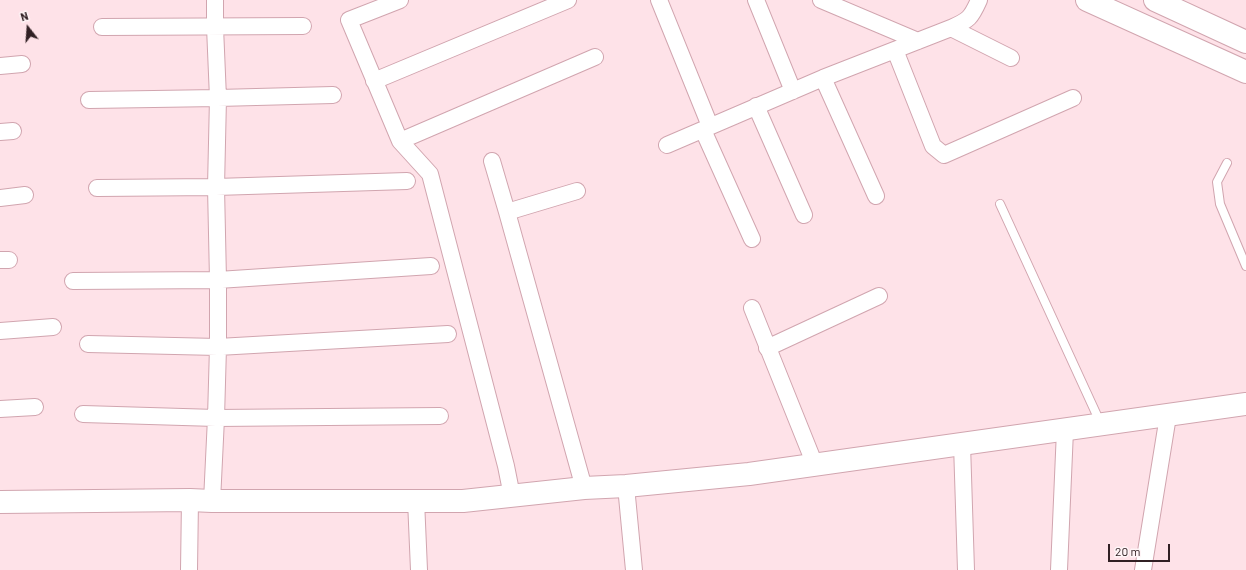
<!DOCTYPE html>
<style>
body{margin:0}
#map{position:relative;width:1246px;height:570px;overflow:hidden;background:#fee2e8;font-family:Barlow,sans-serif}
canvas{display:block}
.north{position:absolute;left:8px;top:8px;width:40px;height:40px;-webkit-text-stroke:3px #fff5f7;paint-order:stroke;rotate:343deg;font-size:11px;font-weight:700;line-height:16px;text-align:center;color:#312024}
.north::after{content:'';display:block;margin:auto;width:14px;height:18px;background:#312024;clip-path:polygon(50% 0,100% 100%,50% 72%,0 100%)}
.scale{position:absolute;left:1108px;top:544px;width:62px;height:18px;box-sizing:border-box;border:2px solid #312024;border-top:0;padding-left:5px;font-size:12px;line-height:14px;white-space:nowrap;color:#312024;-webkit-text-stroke:3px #fff5f7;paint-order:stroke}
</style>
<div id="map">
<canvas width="1246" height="570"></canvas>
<div class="north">N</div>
<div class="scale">20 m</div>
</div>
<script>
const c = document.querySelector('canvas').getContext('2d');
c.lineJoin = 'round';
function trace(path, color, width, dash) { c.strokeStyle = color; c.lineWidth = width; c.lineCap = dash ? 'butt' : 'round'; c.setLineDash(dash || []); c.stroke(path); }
const lane = new Path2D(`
 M1227,163L1217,182L1220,204L1246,266
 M1000,204L1100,422`);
const street = new Path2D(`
 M400,0L349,20L400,141L430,174L506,466L512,496
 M659,0L710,126
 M756,0L793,91
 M821,0L918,41
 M102,27L303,26
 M951,28L1011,58
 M895,50L933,146L944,155L1073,98
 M0,66L22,64
 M823,78L876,196
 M374,81L568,0
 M89,100L218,98L333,95
 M756,106L804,215
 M703,130L752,239
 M0,132L13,131
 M400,141L595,57
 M667,145L823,78L951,28C969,20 971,18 979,0
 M492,161L507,212L584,488
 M97,188L216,187L407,181
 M0,198L25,195
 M507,212L577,191
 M0,260H9
 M73,281L218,280L431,266
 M752,308L815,465
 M0,331L53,327
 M88,344L218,347L448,334
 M767,348L879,296
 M0,409L35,407
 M83,414L216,418L440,416
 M962,444L966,570
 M626,486L634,570
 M416,500L419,570
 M212,501L216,418L218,347V280L216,187L218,98L215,27V0
 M189,570L190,500
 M1059,570L1065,430
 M1143,570L1168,416`);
const secondary = new Path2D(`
 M1087,0L1246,72
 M1155,0L1246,42
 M0,502L190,500L212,501H463L584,488L626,486L749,474L1246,404`);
trace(lane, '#d1a5af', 10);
trace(street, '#d1a5af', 18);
trace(secondary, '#d1a5af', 24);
trace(lane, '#fff', 8);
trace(street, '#fff', 16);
trace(secondary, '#fff', 22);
</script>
